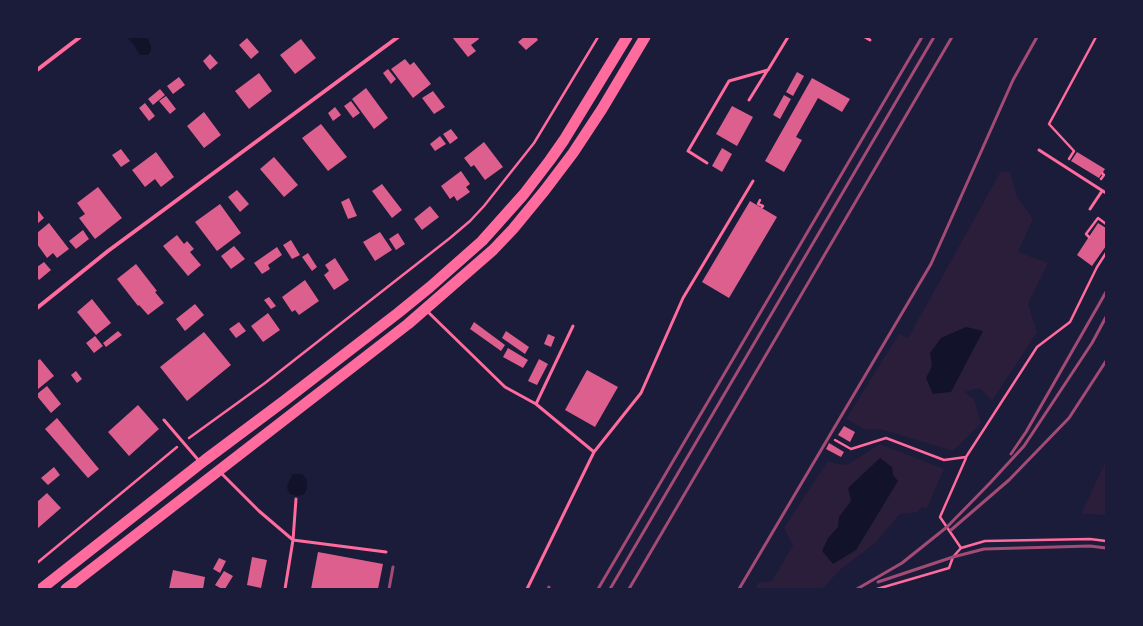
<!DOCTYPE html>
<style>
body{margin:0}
#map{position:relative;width:1143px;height:626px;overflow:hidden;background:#1b1b3a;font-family:Lato,sans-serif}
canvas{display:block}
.frame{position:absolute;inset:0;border:38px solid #1b1b3a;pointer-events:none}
</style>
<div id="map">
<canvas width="1143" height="626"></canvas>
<div class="frame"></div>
</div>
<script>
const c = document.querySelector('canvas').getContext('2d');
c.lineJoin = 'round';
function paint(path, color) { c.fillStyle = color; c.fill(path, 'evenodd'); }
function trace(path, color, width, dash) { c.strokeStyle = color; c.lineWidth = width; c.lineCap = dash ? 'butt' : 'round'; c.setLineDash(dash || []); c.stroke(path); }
paint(new Path2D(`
 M1001,171L1010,172L1017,197L1033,219L1018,252L1048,263L1028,304L1037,332L992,401L980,388L964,392L974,399L981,423L953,451L880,429H864L846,419L899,334L908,338Z
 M880,444L944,469L927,508L922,507L918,512L900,514L875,543L840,570L822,589H755L758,583L772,581L793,545L784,528L827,462L847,465Z
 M1106,461V515L1081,514Z`), '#2a1e3b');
paint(new Path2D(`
 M127,37H147C150,44 154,49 148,55H140L134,45Z
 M966,327L983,331L951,392L933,394L926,378L932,366L930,353L941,338Z
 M880,458L892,467L893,475L898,481L856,550L833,564L822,551L828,538L838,527L839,517L851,501L848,488Z
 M293,474H302L307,480V489L304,494L298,496L290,494L287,488L289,481Z`), '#12122b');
paint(new Path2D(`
 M452,37H478L479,39L471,45L476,51L468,57Z
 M524,37H536L538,40L526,50L518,42Z
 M247,38L259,52L251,59L239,45Z
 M301,39L316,58L295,74L280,55Z
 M210,54L218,63L210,70L203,61Z
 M405,59L410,65L414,62L431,84L413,98L391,69Z
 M388,69L396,79L391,84L383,73Z
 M797,72L804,76L793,96L786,92Z
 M259,73L272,91L249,109L235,91Z
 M179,77L185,85L173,94L167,86Z
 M812,78L850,99L842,112L818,98L796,137L802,140L784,172L765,161Z
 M366,88L388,118L374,129L352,99Z
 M160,89L165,95L153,105L148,99Z
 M433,91L445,107L434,114L422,98Z
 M784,95L791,99L780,119L773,115Z
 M166,96L176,109L170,114L159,101Z
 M351,101L360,113L353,118L344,106Z
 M145,103L155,116L149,121L139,108Z
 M732,106L753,117L737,146L716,134Z
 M335,107L341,115L333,121L328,113Z
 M204,112L221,135L204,148L187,126Z
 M321,124L347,157L328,171L302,138Z
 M451,129L458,138L450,144L443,134Z
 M440,136L446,144L435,151L430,144Z
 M484,142L503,167L485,180L474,165L471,167L464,158Z
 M722,148L732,154L722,172L712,166Z
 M121,149L130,161L121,167L112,155Z
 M156,152L174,177L161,187L155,179L145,187L132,170Z
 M1077,152L1105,169L1099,178L1071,161Z
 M274,157L298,185L284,197L260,169Z
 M461,171L470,184L466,187L470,192L457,201L454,196L450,199L441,186Z
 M382,184L402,210L392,218L372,191Z
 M98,187L122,218L95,239L79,218L85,214L77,203Z
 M237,190L249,204L240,212L228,197Z
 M349,198L357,216L348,219L341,202Z
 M750,201L777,217L729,298L702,282Z
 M220,204L241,233L217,251L195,222Z
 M430,206L439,217L422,230L414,219Z
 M37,209L44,218L37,224Z
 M49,223L69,249L57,258L53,253L47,258L37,244V233Z
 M1098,223L1106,228V246L1092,266L1077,255Z
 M83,230L89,239L76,249L69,241Z
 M380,232L392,250L375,261L363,242Z
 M398,233L405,244L396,250L389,239Z
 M177,235L184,244L187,241L194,249L190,252L201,265L188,276L163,246Z
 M291,240L300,255L292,259L283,245Z
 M234,246L245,259L231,269L221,256Z
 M277,247L282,255L268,265L270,269L262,274L254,263Z
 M308,253L317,267L312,271L302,257Z
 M335,258L349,280L334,290L324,275L329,271L325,265Z
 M44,262L51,270L39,280L37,277V267Z
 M136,264L157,291L155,292L164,303L148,315L139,305L138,306L117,279Z
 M305,280L319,301L299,315L295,310L292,312L282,297Z
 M269,297L276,306L271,309L264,300Z
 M92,299L111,323L96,335L77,312Z
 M195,304L204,315L185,331L176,319Z
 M268,313L280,330L263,342L251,326Z
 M239,322L246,331L236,338L229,329Z
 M474,322L505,345L501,351L470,329Z
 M118,331L122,335L106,347L103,343Z
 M506,331L529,347L525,354L502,338Z
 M204,332L231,365L187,401L160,367Z
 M548,334L555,337L551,347L544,344Z
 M95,336L103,346L94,353L86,343Z
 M508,348L528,360L523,368L503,357Z
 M40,359L54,376L37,390V361Z
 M539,359L548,364L537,385L528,381Z
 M587,370L618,387L595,427L565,410Z
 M76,371L82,379L77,383L71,375Z
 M47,386L61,404L51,413L37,396V394Z
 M138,405L159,429L129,456L108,432Z
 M57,418L99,469L88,478L45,429Z
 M844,426L855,432L850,442L838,435Z
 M829,443L844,452L841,457L826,449Z
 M54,467L60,475L48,485L41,478Z
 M47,493L61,508L37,529V502Z
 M318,552L383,564L378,589H311Z
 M252,557L267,560L261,588L247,585Z
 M219,558L226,561L220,573L213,569Z
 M173,570L205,577L203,589H169Z
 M224,571L233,576L225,589H222L215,585Z`), '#dd5f8e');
trace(new Path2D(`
 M1069,159L1074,151L1049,124L1096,37
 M1101,179L1104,175L1102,173
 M760,200L758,204L763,206L762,207
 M1089,237L1086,234L1098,218L1106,224
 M189,438L265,383L450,238L470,221L484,206L534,143L598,37
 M835,440L851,449L886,438L944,460L966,457L1037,347L1070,322L1097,267L1106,253
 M961,548L940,517L966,458
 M37,563L177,447
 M877,589L949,568L953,557L961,548L985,541L1090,539L1106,541`), '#ff6b9d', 2.5);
trace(new Path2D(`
 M865,37L870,40
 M749,100L767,71
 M1039,150L1106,193
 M707,163L688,151L729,81L768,70L788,37
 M1090,209L1102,191
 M427,311L505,387L536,404L594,452L527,589
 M536,404L573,326
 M164,420L200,462
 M594,452L641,393L683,298L753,181
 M220,472L259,511L293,540L285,589
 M296,499L293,540L386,552`), '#ff6b9d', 3);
trace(new Path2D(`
 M37,70L80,37
 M37,308L108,251L398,37`), '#ff6b9d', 4);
trace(new Path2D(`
 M41,589L205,460L284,401L398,313L430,287L482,241L524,194L550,160L564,140L627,37
 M66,589L408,324L493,250L513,229L545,190L573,153L602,109L645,37`), '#ff6b9d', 11);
trace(new Path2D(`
 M1011,454L1026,432L1106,292
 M951,530L1009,480L1069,418L1106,361
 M878,582L953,557L984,549L1090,546L1106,548
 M389,589L393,567
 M548,589L549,587
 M598,589L922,37
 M610,589L934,37
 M629,589L952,37
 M739,589L931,264L1013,80L1037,37
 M857,589L902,563L947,527L990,483L1024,446L1092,343L1106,317`), '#a44b75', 3);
</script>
